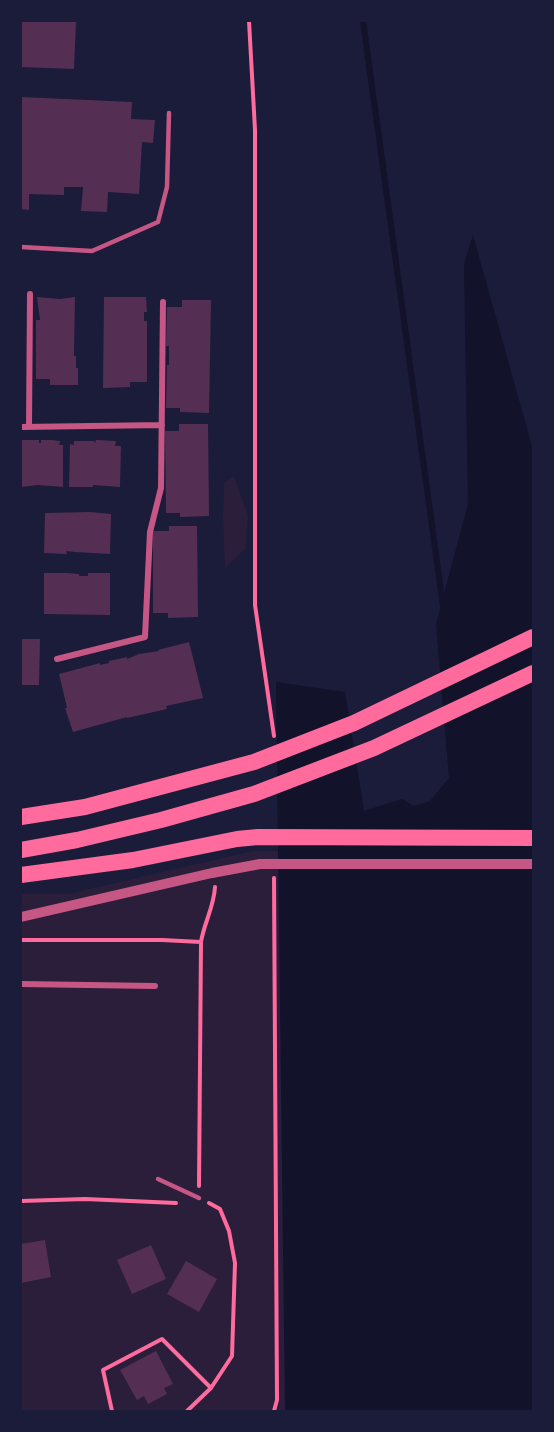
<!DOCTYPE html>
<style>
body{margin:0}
#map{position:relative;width:554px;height:1432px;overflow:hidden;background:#1b1b3a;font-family:"Open Sans",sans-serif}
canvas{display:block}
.frame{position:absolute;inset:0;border:22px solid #1b1b3a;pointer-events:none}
</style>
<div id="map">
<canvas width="554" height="1432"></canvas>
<div class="frame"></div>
</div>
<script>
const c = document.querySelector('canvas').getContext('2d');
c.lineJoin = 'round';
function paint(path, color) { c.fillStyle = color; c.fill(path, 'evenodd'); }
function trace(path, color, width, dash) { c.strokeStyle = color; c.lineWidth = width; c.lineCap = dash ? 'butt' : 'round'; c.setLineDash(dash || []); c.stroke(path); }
paint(new Path2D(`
 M234,476L248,516L245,549L225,568L223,518L224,483Z
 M253,851L533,852V1411H21V894H68Z`), '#2a1e3b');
paint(new Path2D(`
 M473,235L533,450V1411H285L276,682L345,692L364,811L402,799L414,806L430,801L449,778L436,624L468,504L464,264Z`), '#12122b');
trace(new Path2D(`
 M363,21L443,606`), '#12122b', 6);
paint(new Path2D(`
 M21,21H76L74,69L21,67Z
 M21,97L132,102L131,119L155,120L153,143L142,142L139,194L108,192L107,212L81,211L83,187H64V195L29,194V210L21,209Z
 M37,297L60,299L75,297L74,356H76V368H78V385H50V379H36V320H40Z
 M104,297H146L147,312H144V321H147V382H130V387L103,388Z
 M182,300H211L209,413L180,412V408H166L167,365H169V346H166L167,307H182Z
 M179,424H208L209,516L180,517V513H166L165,431H179Z
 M21,440H39V443H41V440H51L60,441L59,445H63V487L38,485L21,487Z
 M96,440L116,441L115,446H121L120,487L93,485V487H69L70,444L74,445V441H94L95,443Z
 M90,512L111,514L110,554L75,552L66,551L67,554L44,553L45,513Z
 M169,526H197L198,617L168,618V613H153V531H169Z
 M44,573H67L79,574V576H88V573H110V615L44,614Z
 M21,639H40L39,685H21Z
 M189,642L203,698L166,706L167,709L127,718V717L73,732L65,708H67L59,674L100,663V665L109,663V661L127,657V659L139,654L159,651L158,650Z
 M45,1240L51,1277L21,1283V1244Z
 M151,1245L166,1279L132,1294L117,1260Z
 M186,1261L217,1279L199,1312L167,1294Z
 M156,1351L173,1384L164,1388L167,1394L148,1404L144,1396L137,1400L120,1370Z`), '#542f53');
trace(new Path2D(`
 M249,21L255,130V605L274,736
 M274,878L277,1400L274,1411
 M21,940H162L201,942
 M199,1186L201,942C204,923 214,907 215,887
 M21,1201L85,1199L176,1203
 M112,1411L103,1370L162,1339L211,1388
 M187,1411L211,1388L232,1356L235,1263L229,1231L220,1209L209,1203`), '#ff6b9d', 4);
trace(new Path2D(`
 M21,247L92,251L158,222L167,187L169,113
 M158,1179L199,1198`), '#c65784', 4.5);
trace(new Path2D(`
 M21,427L162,425
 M29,427L30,294
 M57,659L145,637L150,532L161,488L163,302
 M21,984L155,986`), '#c65784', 6);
trace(new Path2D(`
 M21,917L212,873L260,864H533`), '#c65784', 10);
trace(new Path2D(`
 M21,817L85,807L254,762L354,723L533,637
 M21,850L77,840L161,820L254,794L374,748L533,673
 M21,875L133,860L237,839L258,837L533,838`), '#ff6b9d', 16);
</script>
